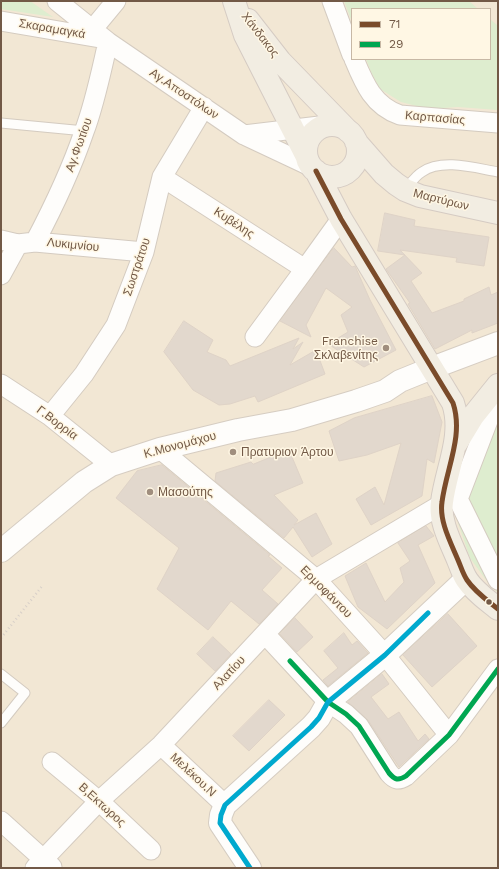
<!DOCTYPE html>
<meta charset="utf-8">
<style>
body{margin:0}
#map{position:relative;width:499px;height:869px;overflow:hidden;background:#f6f0e5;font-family:"Work Sans",sans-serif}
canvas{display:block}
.frame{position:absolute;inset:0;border:2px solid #725946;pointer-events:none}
.legend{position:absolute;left:351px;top:8px;width:140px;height:52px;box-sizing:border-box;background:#fff7e4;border:1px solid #c7b8a5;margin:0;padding:5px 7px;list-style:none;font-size:12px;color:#725946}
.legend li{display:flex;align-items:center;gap:8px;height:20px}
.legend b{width:20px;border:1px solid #c7b8a5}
</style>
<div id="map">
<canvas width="499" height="869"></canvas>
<div class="frame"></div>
<ul class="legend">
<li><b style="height:5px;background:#7a4b2a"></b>71</li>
<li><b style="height:5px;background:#00a651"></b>29</li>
</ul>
</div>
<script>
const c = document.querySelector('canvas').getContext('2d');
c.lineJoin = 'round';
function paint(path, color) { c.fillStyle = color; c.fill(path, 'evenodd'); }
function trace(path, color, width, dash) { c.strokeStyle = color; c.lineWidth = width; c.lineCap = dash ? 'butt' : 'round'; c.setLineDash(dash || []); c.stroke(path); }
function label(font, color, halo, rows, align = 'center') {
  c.font = font + ' "Work Sans",sans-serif'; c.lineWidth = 3; c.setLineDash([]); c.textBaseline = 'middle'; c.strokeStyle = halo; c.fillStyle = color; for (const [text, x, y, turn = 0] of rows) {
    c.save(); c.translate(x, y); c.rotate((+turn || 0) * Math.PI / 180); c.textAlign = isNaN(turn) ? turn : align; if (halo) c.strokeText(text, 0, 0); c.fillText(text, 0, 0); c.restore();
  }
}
paint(new Path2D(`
 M1,1H498V868H1ZM352,9H490V59H352Z`), '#f2e7d4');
paint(new Path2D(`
 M1,1H30L53,17L1,9Z
 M344,1H469L478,9H352V22Z
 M490,19L498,26V110L458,107L428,109L401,102L380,89L371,72L366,59H490Z
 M498,411V593L486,580L470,558L458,523V499Z`), '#deedcf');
const building = new Path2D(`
 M385,213L415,220L414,226L489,237L484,266L456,262L457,258L400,250L422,273L411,281L432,313L464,301V299L489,287L491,295L498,292V323L472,333V330L435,349L408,304L410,303L386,269L405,255L378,251Z
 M334,248L352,267L355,266L370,300L396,350L364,367L328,344L348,332L341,315L352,307L326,288L306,325L311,337L280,321Z
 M184,321L213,340L207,352L226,360L230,366L299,338L293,349L303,342L290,365L316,350L325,374L258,402L255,396L230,404L219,405L193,390L164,352Z
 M432,396L442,422L434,463L427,459L422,496L371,525L356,499L375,487L384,505L401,443L367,455L339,461L329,431L354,418Z
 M289,450L303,483L274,495L298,520L294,525L316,513L332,544L312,557L293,527L284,538L215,481L216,473L251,462L253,464Z
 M162,465L270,555L268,556L282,568L262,590L278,604L259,624L231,601L208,630L157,589L179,548L116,498L137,471Z
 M426,526L434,536L418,545L435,583L387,629L358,607L345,576L366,563L385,602L404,582L400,568L410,561L398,543Z
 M448,614L477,646L432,687L403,655Z
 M295,618L313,637L297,652L280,634Z
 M344,633L352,645L357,641L368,653L328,686L323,680L338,668L324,651Z
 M213,637L231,654L215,671L197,654Z
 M382,674L389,684L371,697L388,719L399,712L418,741L425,734L429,739L399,767L368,720L348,702Z
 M269,700L285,715L249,751L233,736Z`);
paint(building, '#e2d8cd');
trace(building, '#dfd3c7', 1);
const lane = new Path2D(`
 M1,123L85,131
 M405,190C410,184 415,176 422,172C442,158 475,168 498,172
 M1,674L25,693L1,723`);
const street = new Path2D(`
 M57,1L108,42L244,135L312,167
 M332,1L352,55
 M1,21L100,38
 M92,30L116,1
 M354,59C364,83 373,106 400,115L498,123
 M244,135L328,125
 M162,177L305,269L341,219
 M1,240L18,244L35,242L144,252
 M35,242C54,206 71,170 84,132C95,103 101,72 108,42
 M1,275L18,244
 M255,337L305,269
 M1,384L50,416L111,465
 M498,412L489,418L458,499L498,580
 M50,416L84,374L116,325L144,252L162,177L204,107
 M160,449L316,579L385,655L449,735
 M265,634L328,702L346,714L359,726L389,773C395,780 398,781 406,776L449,735L498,669
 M161,745L225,805
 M52,762L99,801L151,850
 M1,821L52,867
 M35,868L99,801L161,745L316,579L442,504`);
const secondary = new Path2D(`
 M1,551L84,482L111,465L160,449L238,430L292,420L356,401L385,391L400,381L432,368L498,343
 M250,868L220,823L221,815L225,805L311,727L319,718L328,702L385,655L466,579`);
const primary = new Path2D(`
 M234,1L245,35L306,155
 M248,20L280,61L348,131
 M306 151a26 26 0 1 1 52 0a26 26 0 1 1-52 0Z
 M356,142L384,174L396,184L405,190L420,196L498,213
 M316,171L341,219L453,403C464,436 446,469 442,502C439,521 451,543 458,560C461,567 463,574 467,580C475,592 487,600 498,609
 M456,444L473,416L498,385`);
trace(lane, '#d4cbc0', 11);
trace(street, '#d4cbc0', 21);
trace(secondary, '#d6cdc2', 24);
trace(primary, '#d5cbc3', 24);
trace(new Path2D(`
 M1,638L43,585`), '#d7cfc8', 2.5, [1, 3]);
trace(lane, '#fefdfb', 9);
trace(street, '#fefdfb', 19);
trace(secondary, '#fefdfb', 22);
trace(primary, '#f2ede2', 22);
trace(new Path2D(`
 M316,171L341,219L453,403C464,436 446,469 442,502C439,521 451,543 458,560C461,567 463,574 467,580C475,592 487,600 498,609`), '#7a4b2a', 5);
trace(new Path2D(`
 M290,661L328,702L346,714L359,726L389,773C395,780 398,781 406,776L449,735L498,669`), '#00a651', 5);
trace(new Path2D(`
 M250,868L220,823L221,815L225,805L311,727L319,718L328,702L385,655L428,613`), '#00a9ce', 5);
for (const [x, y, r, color] of [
 [386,348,4,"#a08e7e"],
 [233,452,4,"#a08e7e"],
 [150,492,4,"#a08e7e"],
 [489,602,3.5,"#725946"]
]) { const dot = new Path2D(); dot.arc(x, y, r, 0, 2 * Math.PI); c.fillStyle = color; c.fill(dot); trace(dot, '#fff7e4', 1.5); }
label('12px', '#725946', '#fff7e4', [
 ["Σκαραμαγκά",52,29,10],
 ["Χάνδακος",260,35,52],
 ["Αγ.Αποστόλων",184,94,34],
 ["Καρπασίας",435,118,5],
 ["Αγ.Φωτίου",79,145,-70],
 ["Μαρτύρων",441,200,14],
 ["Κυβέλης",234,223,33],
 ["Λυκιμνίου",73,245,6],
 ["Σωστράτου",137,267,-71],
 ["Γ.Βορρία",57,423,37],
 ["Κ.Μονομάχου",180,445,-15],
 ["Ερμοφάντου",326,592,45],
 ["Αλατίου",229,673,-47],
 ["Μελέκου.Ν",193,775,43],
 ["Β,Εκτωρος",102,805,42]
]);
label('12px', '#725946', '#fff7e4', [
 ["Franchise",378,341,"right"],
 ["Σκλαβενίτης",378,355,"right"],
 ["Πρατυριον Άρτου",241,452],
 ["Μασούτης",158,492]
], 'left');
</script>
